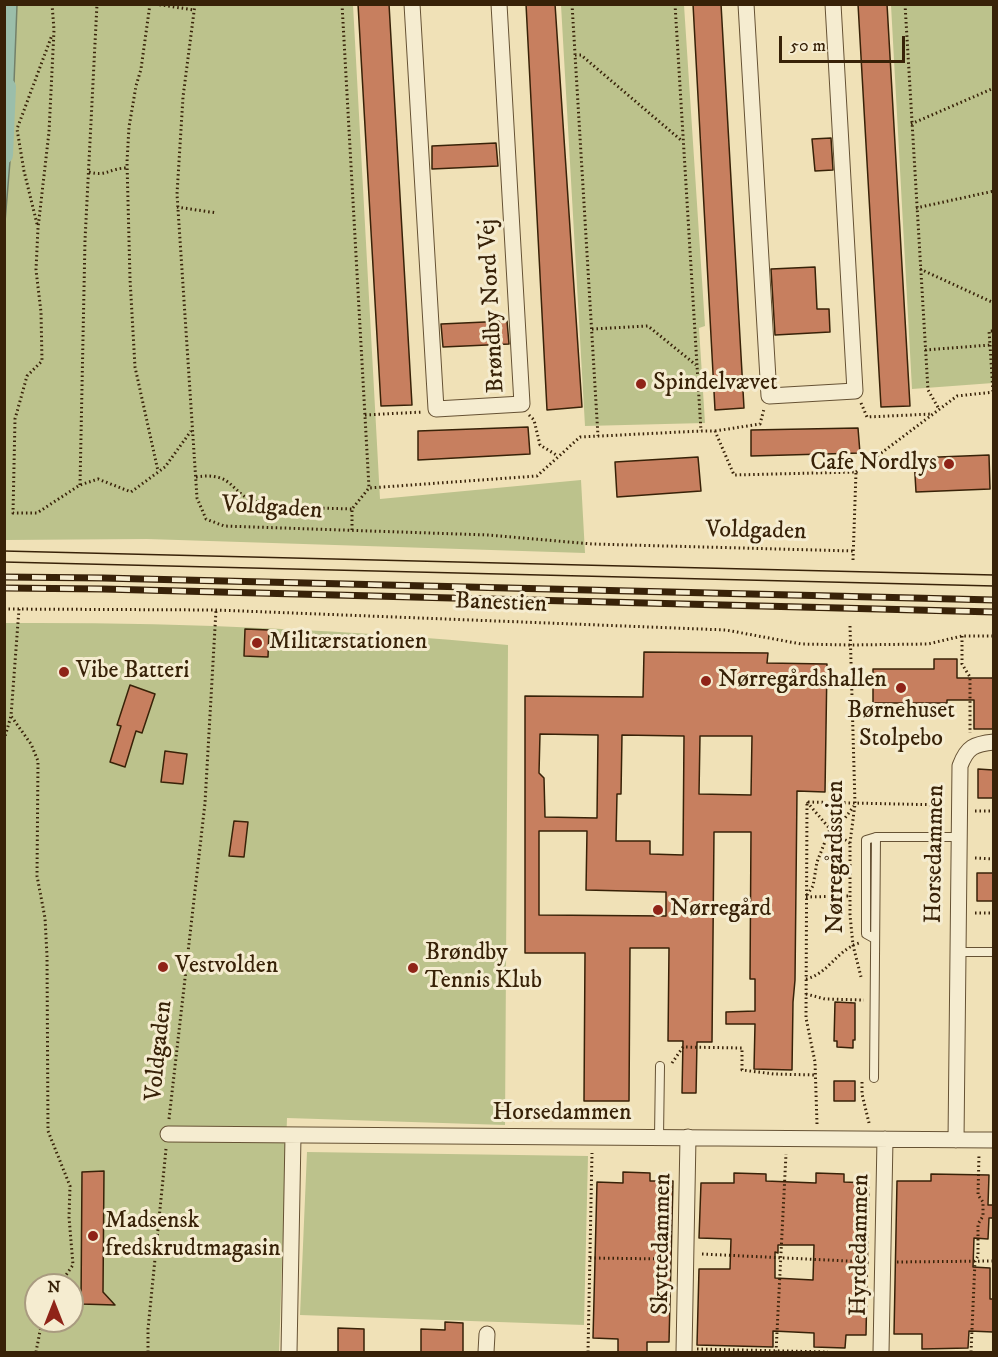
<!DOCTYPE html>
<meta charset="utf-8">
<style>
body{margin:0}
#map{position:relative;width:998px;height:1357px;overflow:hidden;background:#f0e1b7;font-family:"IM FELL DW Pica",serif}
canvas{display:block}
.frame{position:absolute;inset:0;border:6px solid #382208;pointer-events:none}
.north{position:absolute;left:24px;top:1273px;width:60px;height:60px;box-sizing:border-box;background:#f5ecd0;border:2px solid #a99b80;border-radius:50%;rotate:0deg;font-size:16px;font-weight:700;line-height:24px;text-align:center;color:#382208}
.north::after{content:'';display:block;margin:auto;width:21px;height:27px;background:#8f2418;clip-path:polygon(50% 0,100% 100%,50% 72%,0 100%)}
.scale{position:absolute;left:779px;top:36px;width:126px;height:27px;box-sizing:border-box;border:3px solid #382208;border-top:0;padding-left:8px;font-size:18px;line-height:21px;white-space:nowrap;color:#382208;-webkit-text-stroke:4px #f5ecd0;paint-order:stroke}
</style>
<div id="map">
<canvas width="998" height="1357"></canvas>
<div class="frame"></div>
<div class="north">N</div>
<div class="scale">50 m</div>
</div>
<script>
const c = document.querySelector('canvas').getContext('2d');
c.lineJoin = 'round';
function paint(path, color) { c.fillStyle = color; c.fill(path, 'evenodd'); }
function trace(path, color, width, dash) { c.strokeStyle = color; c.lineWidth = width; c.lineCap = dash ? 'butt' : 'round'; c.setLineDash(dash || []); c.stroke(path); }
function label(font, color, halo, rows, align = 'center') {
  c.font = font + ' "IM FELL DW Pica",serif'; c.lineWidth = 6; c.setLineDash([]); c.textBaseline = 'middle'; c.strokeStyle = halo; c.fillStyle = color; for (const [text, x, y, turn = 0] of rows) {
    c.save(); c.translate(x, y); c.rotate((+turn || 0) * Math.PI / 180); c.textAlign = isNaN(turn) ? turn : align; if (halo) c.strokeText(text, 0, 0); c.fillText(text, 0, 0); c.restore();
  }
}
paint(new Path2D(`
 M4,5H353L380,499L581,480L585,553L147,539L5,540Z
 M561,5H684L705,326L699,328L705,423L585,426Z
 M891,5H993V383L912,389Z
 M4,623C172,622 341,629 508,645L505,1125L287,1118L279,1352H5ZM36,1285H72V1321H36Z
 M307,1152L588,1156L584,1325L300,1315Z`), '#bcc28c');
const water = new Path2D(`
 M5,4L17,5L13,109L4,110Z
 M6,146L11,149L5,222L4,147Z`);
paint(water, '#9bbeaa');
trace(water, '#738069', 1.5);
trace(new Path2D(`
 M4,155L7,87`), '#9bbeaa', 18);
const building = new Path2D(`
 M358,4H389L412,405L381,406Z
 M526,4H555L582,407L547,410Z
 M693,4H721L744,408L715,410Z
 M858,4H887L910,406L881,407Z
 M831,138L833,170L815,171L812,139Z
 M496,143L498,166L432,169V146Z
 M815,267L817,309H829L830,332L775,335L771,269Z
 M507,321L509,344L443,347L441,324Z
 M528,427L530,454L418,460V431Z
 M858,428L860,453L751,456V430Z
 M989,455L990,489L916,492L914,458Z
 M698,457L701,491L617,497L615,462Z
 M245,629L269,630L268,657L244,656Z
 M644,652L768,653L767,663L827,664L825,792L797,791L795,980L793,1002L792,1070L754,1069L755,1024H726V1012L755,1011V979H750L751,832H714L712,1042H697L696,1093H682L683,1041H668L669,948H630L629,1101H584L585,953H525V696L643,697ZM540,734L598,735L597,818L545,817L544,778L539,773ZM622,735L684,736L683,855L650,854V841H616L617,794H621ZM700,736H752L751,795L699,794ZM539,831H587L586,890L666,892V916L539,915Z
 M934,659H957V678H993V729H974V700H947V703H873V669H934Z
 M130,685L155,694L142,733L136,731L125,767L110,762L121,726L117,725Z
 M165,751L187,754L183,784L161,782Z
 M978,769L993,770V798H978Z
 M234,821L248,822L244,857L229,856Z
 M977,873H993V901H977Z
 M835,1002L855,1003V1040H853V1048L837,1047V1041H834Z
 M834,1081H855V1101H834Z
 M104,1171L103,1292L115,1305L81,1304L82,1172Z
 M623,1172L650,1173V1181H673L669,1342H647V1353L618,1352V1339L593,1338L597,1182L623,1183Z
 M734,1173L766,1174V1181L816,1183V1173L844,1174V1182L869,1183L866,1335H846L845,1348L814,1347V1333L773,1331V1347L697,1345L699,1269H730L731,1239L699,1238L701,1183H734ZM778,1245H814L813,1280L775,1278V1252L778,1253Z
 M931,1174L989,1175L988,1205H993V1218H989L988,1239L974,1238L973,1267L990,1268V1299H993V1332L969,1331L968,1348L922,1349V1334H894L897,1181H931Z
 M445,1322L463,1323V1353H421V1329L445,1330Z
 M338,1328L364,1329V1353H338Z`);
paint(building, '#c77f5f');
trace(building, '#382208', 1.5);
const service = new Path2D(`
 M875,939L866,934V840L876,837
 M957,952H994
 M874,1078L876,837H958
 M659,1137L660,1066`);
const minor = new Path2D(`
 M412,4L436,409L522,404L499,4
 M746,4L769,396L855,391L833,4
 M168,1134L994,1140
 M956,1140L960,766C967,747 974,744 994,742
 M289,1352L293,1136
 M486,1352L487,1334
 M684,1352L688,1137
 M881,1352L885,1139`);
trace(service, '#665234', 10);
trace(minor, '#665234', 17);
trace(new Path2D(`
 M52,4L54,30L49,132L38,228L36,270L41,312L42,361L27,376L15,419L13,513H37L80,485L98,479L131,492L165,467L191,431
 M150,4L141,69L136,86L129,127L127,162L130,279L135,367L158,471
 M155,4L194,10
 M195,4L183,97L177,194L197,498L206,519L224,526L488,535L592,544L853,551
 M342,4L369,488L537,476L580,437L701,431H715L734,475L856,472
 M572,4L598,436
 M675,4L701,431
 M905,4L928,390L939,409
 M575,55H581L682,141
 M911,124L994,88
 M89,172C106,177 110,168 127,168
 M177,207L217,213
 M916,208L994,191
 M37,224L24,171L17,129L52,35
 M920,269L994,303
 M592,329L648,326L696,365
 M990,345L993,392
 M925,350L990,345L989,331H994
 M861,403L867,417L932,414
 M365,415L423,412
 M529,415L534,420L540,445L558,456
 M715,431L760,424L764,409
 M856,472L957,396L994,392
 M196,477C236,471 229,495 258,502C288,508 321,508 352,509
 M80,485L85,240L97,4
 M352,530V509L369,488
 M853,560L856,472
 M4,609L216,610L726,630L801,644L850,645L928,644L962,636H994
 M19,609L11,716L31,744L38,761L37,876L45,918L47,956L48,1131L70,1186L69,1217L73,1265L59,1285
 M850,626L855,804L850,843V915L853,945L861,977
 M962,636V664L970,677V733
 M4,740L11,716
 M807,802L830,829L851,844
 M975,811H994
 M975,858L994,859
 M807,895L813,886L817,862L830,829L842,822L854,806
 M806,897L850,896
 M975,913H994
 M806,979C828,974 837,950 859,943
 M806,994L825,999L864,1000
 M672,1063L683,1047L742,1048V1070L774,1074L816,1075
 M862,1082V1094L869,1123
 M169,1119L205,803L216,610
 M817,1124L815,1062L806,1018L807,802L944,805
 M702,1254L869,1262
 M590,1258L669,1259
 M897,1262L994,1261
 M697,1349L828,1352
 M36,1352L42,1321
 M148,1352V1329L166,1149
 M588,1352L592,1153
 M776,1352L786,1154
 M971,1352L975,1261L978,1256V1224L983,1216V1202L978,1195L979,1154`), '#382208', 3, [1.5, 3]);
trace(service, '#f5ecd0', 8);
trace(minor, '#f5ecd0', 15);
trace(new Path2D(`
 M4,551L994,575
 M4,562L994,586`), '#382208', 1.5);
const rail = new Path2D(`
 M4,577L103,578L994,600
 M4,588L103,589L994,612`);
trace(rail, '#382208', 7);
trace(rail, '#f5ecd0', 4.5, [14]);
for (const [x, y, r, color] of [
 [641,384,6,"#8f2418"],
 [949,464,6,"#8f2418"],
 [257,643,6,"#8f2418"],
 [64,672,6,"#8f2418"],
 [706,681,6,"#8f2418"],
 [901,688,6,"#8f2418"],
 [658,910,6,"#8f2418"],
 [163,967,6,"#8f2418"],
 [413,968,6,"#8f2418"],
 [93,1236,6,"#8f2418"]
]) { const dot = new Path2D(); dot.arc(x, y, r, 0, 2 * Math.PI); c.fillStyle = color; c.fill(dot); trace(dot, '#f5ecd0', 2); }
label('24px', '#382208', '#f5ecd0', [
 ["Brøndby Nord Vej",493,306,-93],
 ["Voldgaden",272,509,4],
 ["Voldgaden",756,532,1],
 ["Banestien",501,604,2],
 ["Horsedammen",936,854,-89],
 ["Nørregårdsstien",837,857,-90],
 ["Voldgaden",160,1051,-84],
 ["Horsedammen",562,1114],
 ["Skyttedammen",663,1244,-89],
 ["Hyrdedammen",861,1245,-89]
]);
label('24px', '#382208', '#f5ecd0', [
 ["Spindelvævet",653,384],
 ["Cafe Nordlys",937,464,"right"],
 ["Militærstationen",269,643],
 ["Vibe Batteri",76,672],
 ["Nørregårdshallen",718,681],
 ["Børnehuset",901,712,"center"],
 ["Stolpebo",901,740,"center"],
 ["Nørregård",670,910],
 ["Brøndby",425,954],
 ["Tennis Klub",425,982],
 ["Vestvolden",175,967],
 ["Madsensk",105,1222],
 ["fredskrudtmagasin",105,1250]
], 'left');
</script>
